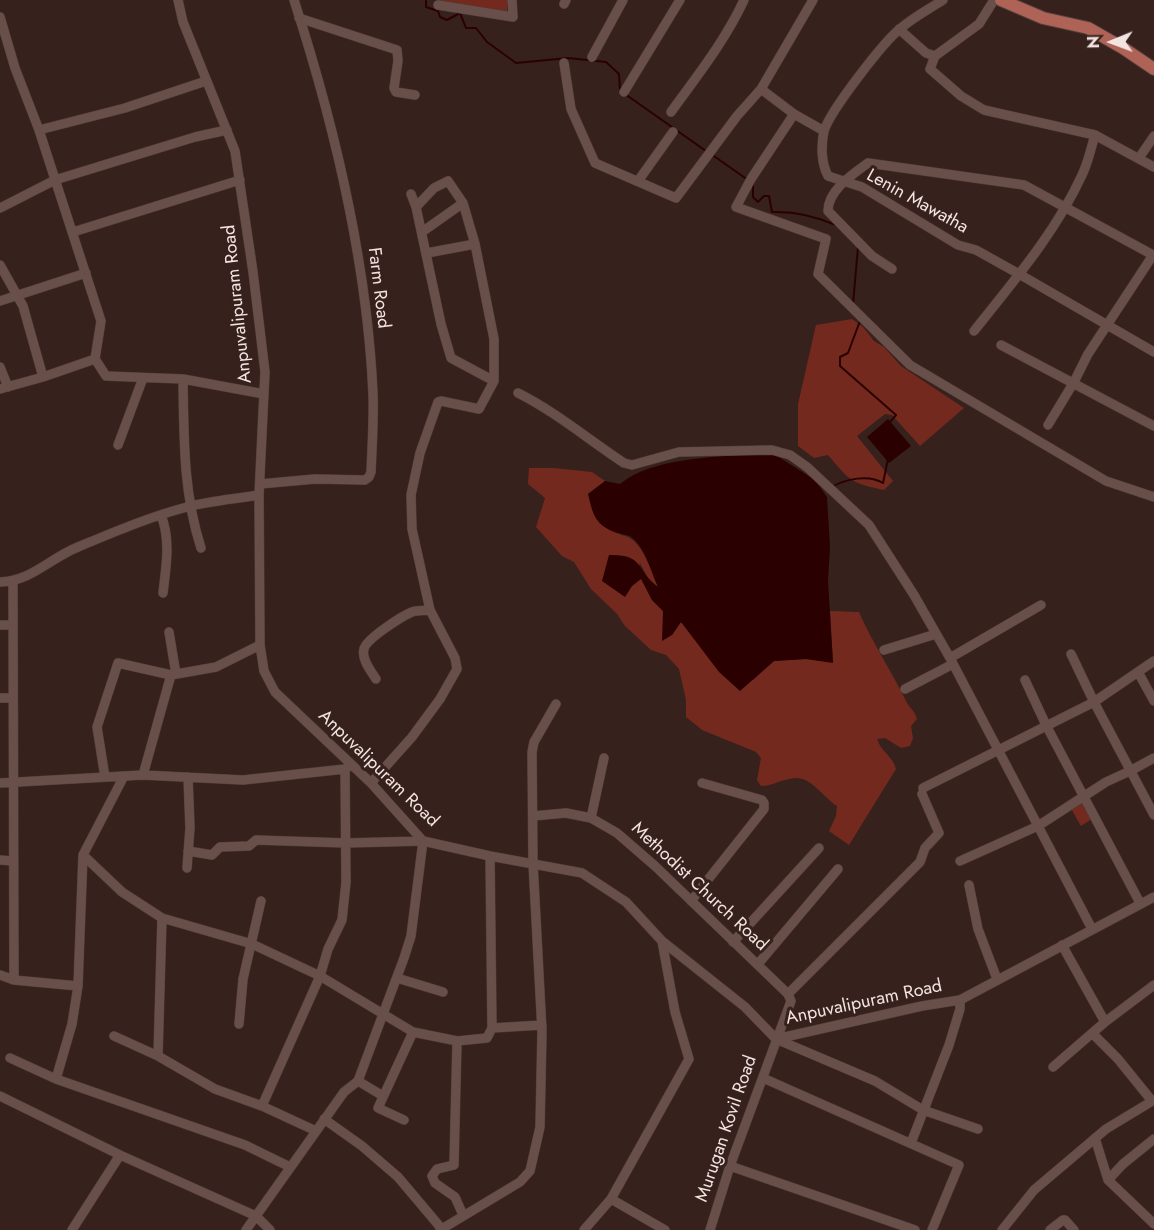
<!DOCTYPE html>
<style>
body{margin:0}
#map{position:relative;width:1154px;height:1230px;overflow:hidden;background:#36211d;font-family:Jost,sans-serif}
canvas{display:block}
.north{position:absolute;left:1082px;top:12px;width:60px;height:60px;-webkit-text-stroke:4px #36211d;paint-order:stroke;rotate:269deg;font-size:16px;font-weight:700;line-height:24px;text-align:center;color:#f3e4e1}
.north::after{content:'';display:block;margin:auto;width:21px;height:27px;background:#f3e4e1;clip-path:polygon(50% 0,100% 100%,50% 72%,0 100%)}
</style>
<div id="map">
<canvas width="1154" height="1230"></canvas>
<div class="north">N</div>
</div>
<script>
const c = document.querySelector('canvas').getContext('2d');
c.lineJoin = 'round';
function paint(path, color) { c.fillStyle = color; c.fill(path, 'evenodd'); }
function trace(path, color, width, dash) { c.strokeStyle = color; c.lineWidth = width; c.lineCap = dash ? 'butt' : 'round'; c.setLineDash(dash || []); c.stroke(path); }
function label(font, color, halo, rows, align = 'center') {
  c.font = font + ' Jost,sans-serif'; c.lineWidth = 6; c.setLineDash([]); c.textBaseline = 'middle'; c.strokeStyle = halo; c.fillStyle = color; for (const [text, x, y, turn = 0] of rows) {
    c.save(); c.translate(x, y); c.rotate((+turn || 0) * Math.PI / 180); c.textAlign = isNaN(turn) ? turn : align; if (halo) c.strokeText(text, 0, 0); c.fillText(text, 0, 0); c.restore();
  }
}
paint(new Path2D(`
 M439,0H507V11L439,2Z
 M852,319L863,327L874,341L884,347L901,366L964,408L920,446L892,415L885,414L857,436L893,481L884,490C851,483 850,481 828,455L814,458L798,446V404L816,325Z
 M529,468H554L592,472L605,481L588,494L621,535C642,537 651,571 660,589L648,578L640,563L632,586L641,578L652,600L663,611L672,635L681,622L696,640L753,680L774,661L806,659L833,662L830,611L859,612C872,642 891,670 905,699C908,707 915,710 917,719L911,726L913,738L910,746L901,748L885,738L877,739C881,752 893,756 896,769L849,845L829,831L836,816L837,806C821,796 810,773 789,779C778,781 772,786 761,786L757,780L761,758L756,752L702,730L686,717V700L679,669L666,655L651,650L625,626L617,614L591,589L574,562L562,556L536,527L545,498L528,484Z
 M1082,801L1092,819L1081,826L1070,807Z`), '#74291e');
paint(new Path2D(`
 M888,419L911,446L889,463L867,437Z
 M751,454H774L815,480L827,497L830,547L828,581L833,663L806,659L774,661L740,691L719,672L681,622L672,635L662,641L663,611L652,600L641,579L632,586L625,597L602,581L609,555C645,554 636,571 658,587C651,572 645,547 631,537C627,534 622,535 617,533C595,525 593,515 588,494L605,481L620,484C654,457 710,458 751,454Z`), '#2b0000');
trace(new Path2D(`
 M426,0V7L438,11L440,17L447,20L460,13L466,28H476L487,42L516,63L568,58L606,62L619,74L620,91
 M625,94L706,151
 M711,154L748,180
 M753,183V197L758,202L764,196H769L772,212C795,211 815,216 836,225
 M853,304L858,247
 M860,321L848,353L840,357V366L896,415L890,422
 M832,487C845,479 869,474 883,483L888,459`), '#2b0000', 2);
const minor = new Path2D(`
 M178,0L183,22L235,151L253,272L265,372L259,495L260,645L264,671L275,692L371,783L423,841L490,856L582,873L626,902L662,941L745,1007L776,1039L922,1006L960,1000L1154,897
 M943,0C929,9 914,17 901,28C884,41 830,111 824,131C821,145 821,163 828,176L862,187L958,245L976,250L1019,274L1154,352
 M994,0L979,24L935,56L930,69L961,96L984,110L1095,135L1154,167
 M564,4L566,0
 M438,5L513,17L512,0
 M0,17L15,68L39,130L101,321L95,359L106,376L183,379L264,394
 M299,18L397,50L398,61L394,88L396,92L415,95
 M899,29L926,53L935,56
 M592,57L623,0
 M564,63L571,109L595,163L676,198L737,116L761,89L813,0
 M761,89L794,114L824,131
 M624,92L680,0
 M671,112C697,76 725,41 744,0
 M794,114L751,179L736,207L826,239L818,274L910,365L1106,481L1154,497
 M39,130L125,108L206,81
 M1139,158L1154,136
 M638,181L673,132
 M416,207L434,188L448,181L463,203L422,232
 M0,208L55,180L195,137L227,130
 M73,232L240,180
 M475,244L494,339V381
 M427,253L475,244L463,203
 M0,265L23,306L43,377
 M892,269L872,256L828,211C828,190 853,174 868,163L1024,185L1153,255L1088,354L1074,382L1048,425
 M0,301L86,273
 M974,331C1013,282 1056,232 1082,175C1088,163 1091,148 1095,135
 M1001,345L1154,426
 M0,367L8,387
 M183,379C184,438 183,492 201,548
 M0,389L43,377L95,359
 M518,393C556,412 589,440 624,463L632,465L679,452L772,450L790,455L807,467L869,525L914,595L950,658L1092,929
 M118,445L143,378
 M260,484L315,479L365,480L369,477L371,472C372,446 374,419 373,394C367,260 335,127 294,0
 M161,515C171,540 166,567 163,593
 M0,582C32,581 50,558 78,547C114,532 149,517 187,507C210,501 235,499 259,495
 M13,582L14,980
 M0,625H13
 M169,632L176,674
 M884,650L936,634
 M1071,654L1094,702L1154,815
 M950,658L1041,605
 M1138,672L1154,701
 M376,679C371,671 361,659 364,649C366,639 402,616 412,612C418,610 424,611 430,610
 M1025,680L1046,725L1140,903
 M905,689L953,664
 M0,698H13
 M143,775L171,675
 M105,777L97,727L118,663L171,675L216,667L260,645
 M0,783L143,775L243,780L345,769L350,766
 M371,783L412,737L440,699L457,669L455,658L430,610L412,529L411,495L420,453L438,402L441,401L479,409L494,381L451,358L441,324L416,207L411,194
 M923,788L1094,702L1154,661
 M533,816L566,813L591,818L617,833L655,866L788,994L791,1001L730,1166L710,1230
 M591,818L604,758
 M188,851L212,855L220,847L249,846L256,840L346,843L423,841L411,936L404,958L358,1081L344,1092L246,1230
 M83,855L122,892L162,918L252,944L320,976L413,1032L457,1041L487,1038L492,1028L490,856
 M0,860L13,861
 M960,861L1038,826L1106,782L1130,771L1154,758
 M187,868L190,828L188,777
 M969,885L978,929L997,979
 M691,901L764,809V803L762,800L702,783
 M733,942L819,848
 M1062,945L1105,1022
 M758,964L838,869
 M0,975L14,980L78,986
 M397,978L443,992
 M788,994L920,862L925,848L939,833L922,794
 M239,1024L243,979L261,901
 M492,1028L542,1025
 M1093,1034L1118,1059L1152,1101
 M114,1036L158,1056L215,1089L262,1106L320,976L328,949L342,920L346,882L345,769
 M776,1039L875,1081L923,1110L978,1129
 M457,1041L454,1165L437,1169L432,1176L435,1183L455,1197L463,1215
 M158,1056L162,918
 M10,1058L56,1079L245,1145L290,1167
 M1053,1067L1105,1022L1154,985
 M763,1078L959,1165L932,1230
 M56,1079L72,1024L78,986L83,855L124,776
 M358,1081L383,1096
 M0,1096L120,1155L256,1216L270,1230
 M262,1106L316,1131
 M324,1119L362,1146L398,1177L441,1228
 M404,1120L378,1108L413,1032
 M1095,1138L1108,1180L1154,1224
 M911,1143L949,1045L960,1009V1000
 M730,1166L915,1230
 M1108,1180L1123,1164L1154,1139
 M611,1199L665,1230
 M72,1230L120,1155
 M440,1230L520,1182L530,1171L540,1127L542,1031L533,863L532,752L534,742L556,704
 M584,1230L611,1199L689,1059L675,1012L662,941
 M1002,1230L1034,1190L1106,1129L1154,1100
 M1050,1230L1063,1220H1065L1074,1230`);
const major = new Path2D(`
 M1001,0L1043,18L1088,28L1123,48L1154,69`);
trace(minor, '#503e3b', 10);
trace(major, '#503e3b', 14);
trace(minor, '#684f4a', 9);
trace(major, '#af6356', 12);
label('18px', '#f3e4e1', '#36211d', [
 ["Lenin Mawatha",917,202,29],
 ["Farm Road",378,288,83],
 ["Anpuvalipuram Road",238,304,-96],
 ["Anpuvalipuram Road",378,769,44],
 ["Methodist Church Road",699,887,43],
 ["Anpuvalipuram Road",864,1003,-12],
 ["Murugan Kovil Road",727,1129,-71]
]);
</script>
